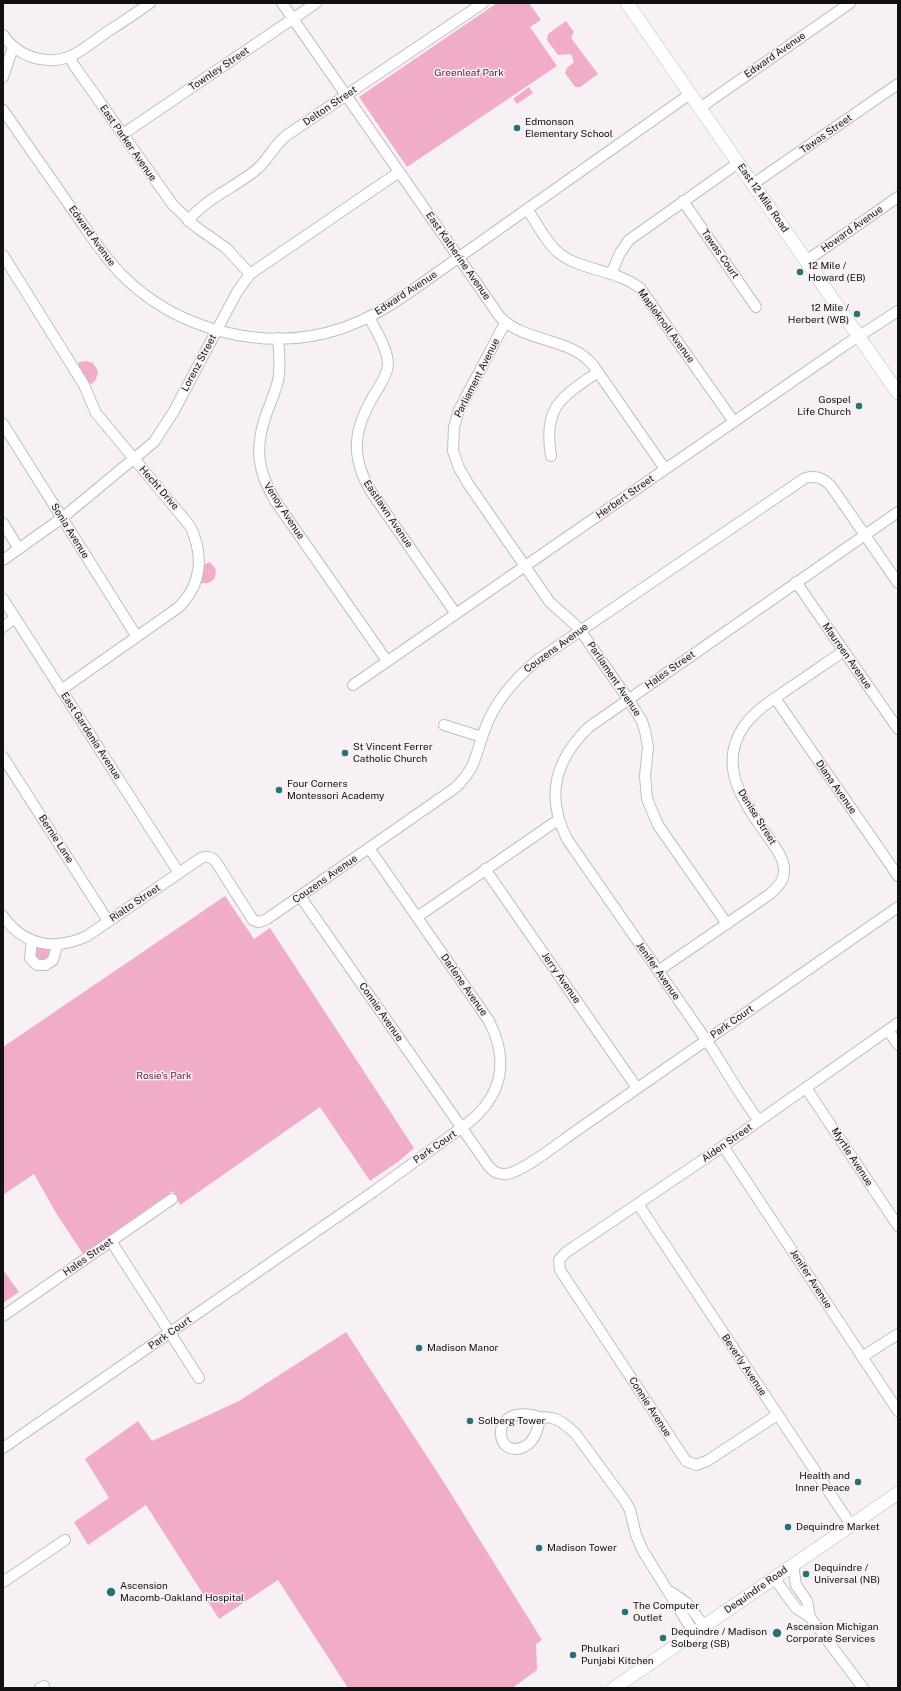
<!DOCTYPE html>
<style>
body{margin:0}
#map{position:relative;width:901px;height:1691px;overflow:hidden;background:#f7f1f4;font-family:"Public Sans",sans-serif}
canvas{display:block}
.frame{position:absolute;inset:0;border:4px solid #121111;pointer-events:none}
</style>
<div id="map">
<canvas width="901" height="1691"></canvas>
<div class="frame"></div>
</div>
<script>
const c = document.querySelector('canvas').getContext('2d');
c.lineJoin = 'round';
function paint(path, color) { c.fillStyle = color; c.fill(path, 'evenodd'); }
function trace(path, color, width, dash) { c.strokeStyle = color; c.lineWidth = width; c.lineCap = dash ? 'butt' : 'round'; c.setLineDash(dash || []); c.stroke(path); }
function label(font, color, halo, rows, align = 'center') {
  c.font = font + ' "Public Sans",sans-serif'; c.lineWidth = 3; c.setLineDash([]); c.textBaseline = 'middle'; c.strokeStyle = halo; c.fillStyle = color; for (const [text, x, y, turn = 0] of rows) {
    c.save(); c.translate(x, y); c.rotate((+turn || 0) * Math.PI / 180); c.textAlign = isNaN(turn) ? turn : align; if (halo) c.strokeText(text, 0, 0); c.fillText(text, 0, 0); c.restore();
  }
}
paint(new Path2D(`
 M497,3H529L541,20L530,27L557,66L407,167L359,97Z
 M566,21L574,32L571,38L598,74L580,87H575L565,73L566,69L574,62L571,54L558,55L547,40L548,34Z
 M529,87L533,93L517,104L513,99Z
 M86,361L93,363L98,371L96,380L91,384L88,382L78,366L79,362Z
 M210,562L215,568C218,577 212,585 202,583L201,581L204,565L207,563Z
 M225,896L254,939L270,928L414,1148L399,1161L370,1181L320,1107L180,1205L173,1191L83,1254L56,1213L34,1174L3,1195V1047Z
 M35,947L50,949L51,956L43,962L35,959Z
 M3,1270L19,1292L3,1303Z
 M346,1332L443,1481L542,1640L536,1644L537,1670L512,1688H348L278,1580L219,1619L146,1505L88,1545L74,1522L109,1498L85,1459L138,1421L152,1441L239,1401Z`), '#f1acca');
const minor = new Path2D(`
 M282,3L500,317C525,343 570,337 593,365L665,469
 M3,35C18,57 46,66 71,56C84,50 95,40 107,32C121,23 136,13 150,3
 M70,56L73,64L173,205L196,227L226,248L250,274
 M3,77L13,47
 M700,108L850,3
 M3,110C26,143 49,176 72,209C88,231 102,255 121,274C177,331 267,354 343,328C366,320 387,308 407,294L690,94
 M123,134L316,3
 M753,184L898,84
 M683,201L756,307
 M527,209C537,223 546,243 560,254C583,271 617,270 640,288L734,422
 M188,221C206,198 234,188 256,170C268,160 274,145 287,135L483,3
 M3,255L84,385L96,413L190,526C204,555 202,584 179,607L61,690
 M806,261L898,197
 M611,274L620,253L629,240L738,163
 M369,317C376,331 388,349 388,365C387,376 379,387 374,395C353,430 350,457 372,493L456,614
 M505,323L459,410L454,427L453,451L459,468L469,485L549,601C559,612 571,619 580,630L628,699L642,721L645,731L648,747L645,776L647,799L658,825L727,924
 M278,338C279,352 281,367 278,381C275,393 270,404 266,415C254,449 258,473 276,502L387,661
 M3,424L137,637
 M551,456C543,407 560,398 598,372
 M3,523L19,549
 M3,560L62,518L154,442L174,411L237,292L250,274L399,172
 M796,582L898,729
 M3,599L179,873
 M3,627L15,618
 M353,685L845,345L898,311
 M775,698L898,876
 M444,725L482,737
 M3,757L108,921
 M485,869L637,1088
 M300,896L487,1164C491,1170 497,1175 506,1174C521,1173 559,1143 573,1133L898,907
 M3,916C24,946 55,951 87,936L201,858C207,856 211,856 216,862L253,920L259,922L267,919L455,788C477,767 475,755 485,729C495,701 514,680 536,661L805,478C816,475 823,478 831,486L898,583
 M417,917L558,820
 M32,940L30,958L37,965H46L53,960L57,945
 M658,971L770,894C777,888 784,881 784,872C785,860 777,850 771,841C747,807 715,768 744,726C756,709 774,699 791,687C809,675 826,663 844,651
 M888,1030L898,1045
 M806,1088L898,1226
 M759,1121C741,1097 727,1072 711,1047L567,839C545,796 555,760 589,727L898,512
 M723,1146L898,1411
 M638,1204L851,1525
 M111,1241L199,1378
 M3,1316L172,1199
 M862,1357L898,1334
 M777,1415L707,1461L696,1465L686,1461L560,1270L559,1260L565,1253L716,1151L898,1023
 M540,1418C539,1426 535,1440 527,1445C497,1464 486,1408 531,1415C534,1415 537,1417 540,1417C544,1418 548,1417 552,1418C561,1420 568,1427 575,1433L625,1501L630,1510L636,1535L643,1551L694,1633
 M3,1448L373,1192L468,1123C503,1095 509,1060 489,1021L369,848
 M774,1578L796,1608L810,1617L807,1601L796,1585L793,1565
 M3,1582L65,1540
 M671,1592L687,1603L704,1626
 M810,1617L863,1688
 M40,1688L44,1686`);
const major = new Path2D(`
 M627,3L898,393
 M614,1688L898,1493`);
trace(minor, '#c3bec0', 12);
trace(major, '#c3bec0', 14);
trace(minor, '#fff', 10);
trace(major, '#fff', 13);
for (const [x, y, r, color] of [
 [517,128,4,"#287277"],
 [800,272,4,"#287277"],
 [857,314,4,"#287277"],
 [859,406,4,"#287277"],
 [345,753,4,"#287277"],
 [279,790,4,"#287277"],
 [419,1348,4,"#287277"],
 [470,1421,4,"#287277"],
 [858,1482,4,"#287277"],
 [788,1527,4,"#287277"],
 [539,1548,4,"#287277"],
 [806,1574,4,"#287277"],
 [111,1592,5,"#287277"],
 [625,1612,4,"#287277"],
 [777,1633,5,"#287277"],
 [663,1638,4,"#287277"],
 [573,1655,4,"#287277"]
]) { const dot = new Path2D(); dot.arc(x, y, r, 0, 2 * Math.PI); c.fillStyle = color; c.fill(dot); trace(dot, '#f7f1f4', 1.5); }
label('10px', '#121111', '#f7f1f4', [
 ["Edward Avenue",775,55,-35],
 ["Townley Street",219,69,-34],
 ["Delton Street",330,106,-34],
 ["Tawas Street",826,134,-35],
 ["East Parker Avenue",128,143,55],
 ["East 12 Mile Road",763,198,55],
 ["Howard Avenue",852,229,-35],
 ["Edward Avenue",92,236,54],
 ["Tawas Court",720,254,55],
 ["East Katherine Avenue",458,256,55],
 ["Edward Avenue",406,293,-33],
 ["Mapleknoll Avenue",666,326,54],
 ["Lorenz Street",199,363,-62],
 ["Parliament Avenue",477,378,-63],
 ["Hecht Drive",159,488,49],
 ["Herbert Street",625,497,-35],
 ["Venoy Avenue",284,511,57],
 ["Eastlawn Avenue",388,514,56],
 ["Sonia Avenue",70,531,58],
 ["Couzens Avenue",556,648,-36],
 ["Maureen Avenue",847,656,55],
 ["Hales Street",670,670,-35],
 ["Parliament Avenue",614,679,56],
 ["East Gardenia Avenue",91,736,57],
 ["Diana Avenue",836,787,55],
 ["Denise Street",757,817,58],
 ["Bernie Lane",56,839,57],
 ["Couzens Avenue",325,879,-35],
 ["Rialto Street",135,903,-34],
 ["Jenifer Avenue",658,971,55],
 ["Jerry Avenue",561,978,55],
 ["Darlene Avenue",464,985,55],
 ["Connie Avenue",381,1012,55],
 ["Park Court",732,1022,-35],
 ["Alden Street",727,1143,-35],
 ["Park Court",435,1147,-35],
 ["Myrtle Avenue",852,1157,57],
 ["Hales Street",88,1257,-35],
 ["Jenifer Avenue",811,1279,57],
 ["Park Court",170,1333,-35],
 ["Beverly Avenue",744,1365,56],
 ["Connie Avenue",650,1407,57],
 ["Dequindre Road",756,1590,-35]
]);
label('10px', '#691844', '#f7f1f4', [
 ["Greenleaf Park",469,73],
 ["Rosie's Park",164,1076]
]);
label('10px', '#121111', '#f7f1f4', [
 ["Edmonson",525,122],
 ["Elementary School",525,134],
 ["12 Mile /",808,266],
 ["Howard (EB)",808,278],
 ["12 Mile /",849,308,"right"],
 ["Herbert (WB)",849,320,"right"],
 ["Gospel",851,400,"right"],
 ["Life Church",851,412,"right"],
 ["St Vincent Ferrer",353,747],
 ["Catholic Church",353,759],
 ["Four Corners",287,784],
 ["Montessori Academy",287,796],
 ["Madison Manor",427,1348],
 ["Solberg Tower",478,1421],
 ["Health and",850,1476,"right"],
 ["Inner Peace",850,1488,"right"],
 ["Dequindre Market",796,1527],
 ["Madison Tower",547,1548],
 ["Dequindre /",814,1568],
 ["Universal (NB)",814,1580],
 ["Ascension",120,1586],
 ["Macomb-Oakland Hospital",120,1598],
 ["The Computer",633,1606],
 ["Outlet",633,1618],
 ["Ascension Michigan",786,1627],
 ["Corporate Services",786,1639],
 ["Dequindre / Madison",671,1632],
 ["Solberg (SB)",671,1644],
 ["Phulkari",581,1649],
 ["Punjabi Kitchen",581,1661]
], 'left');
</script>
